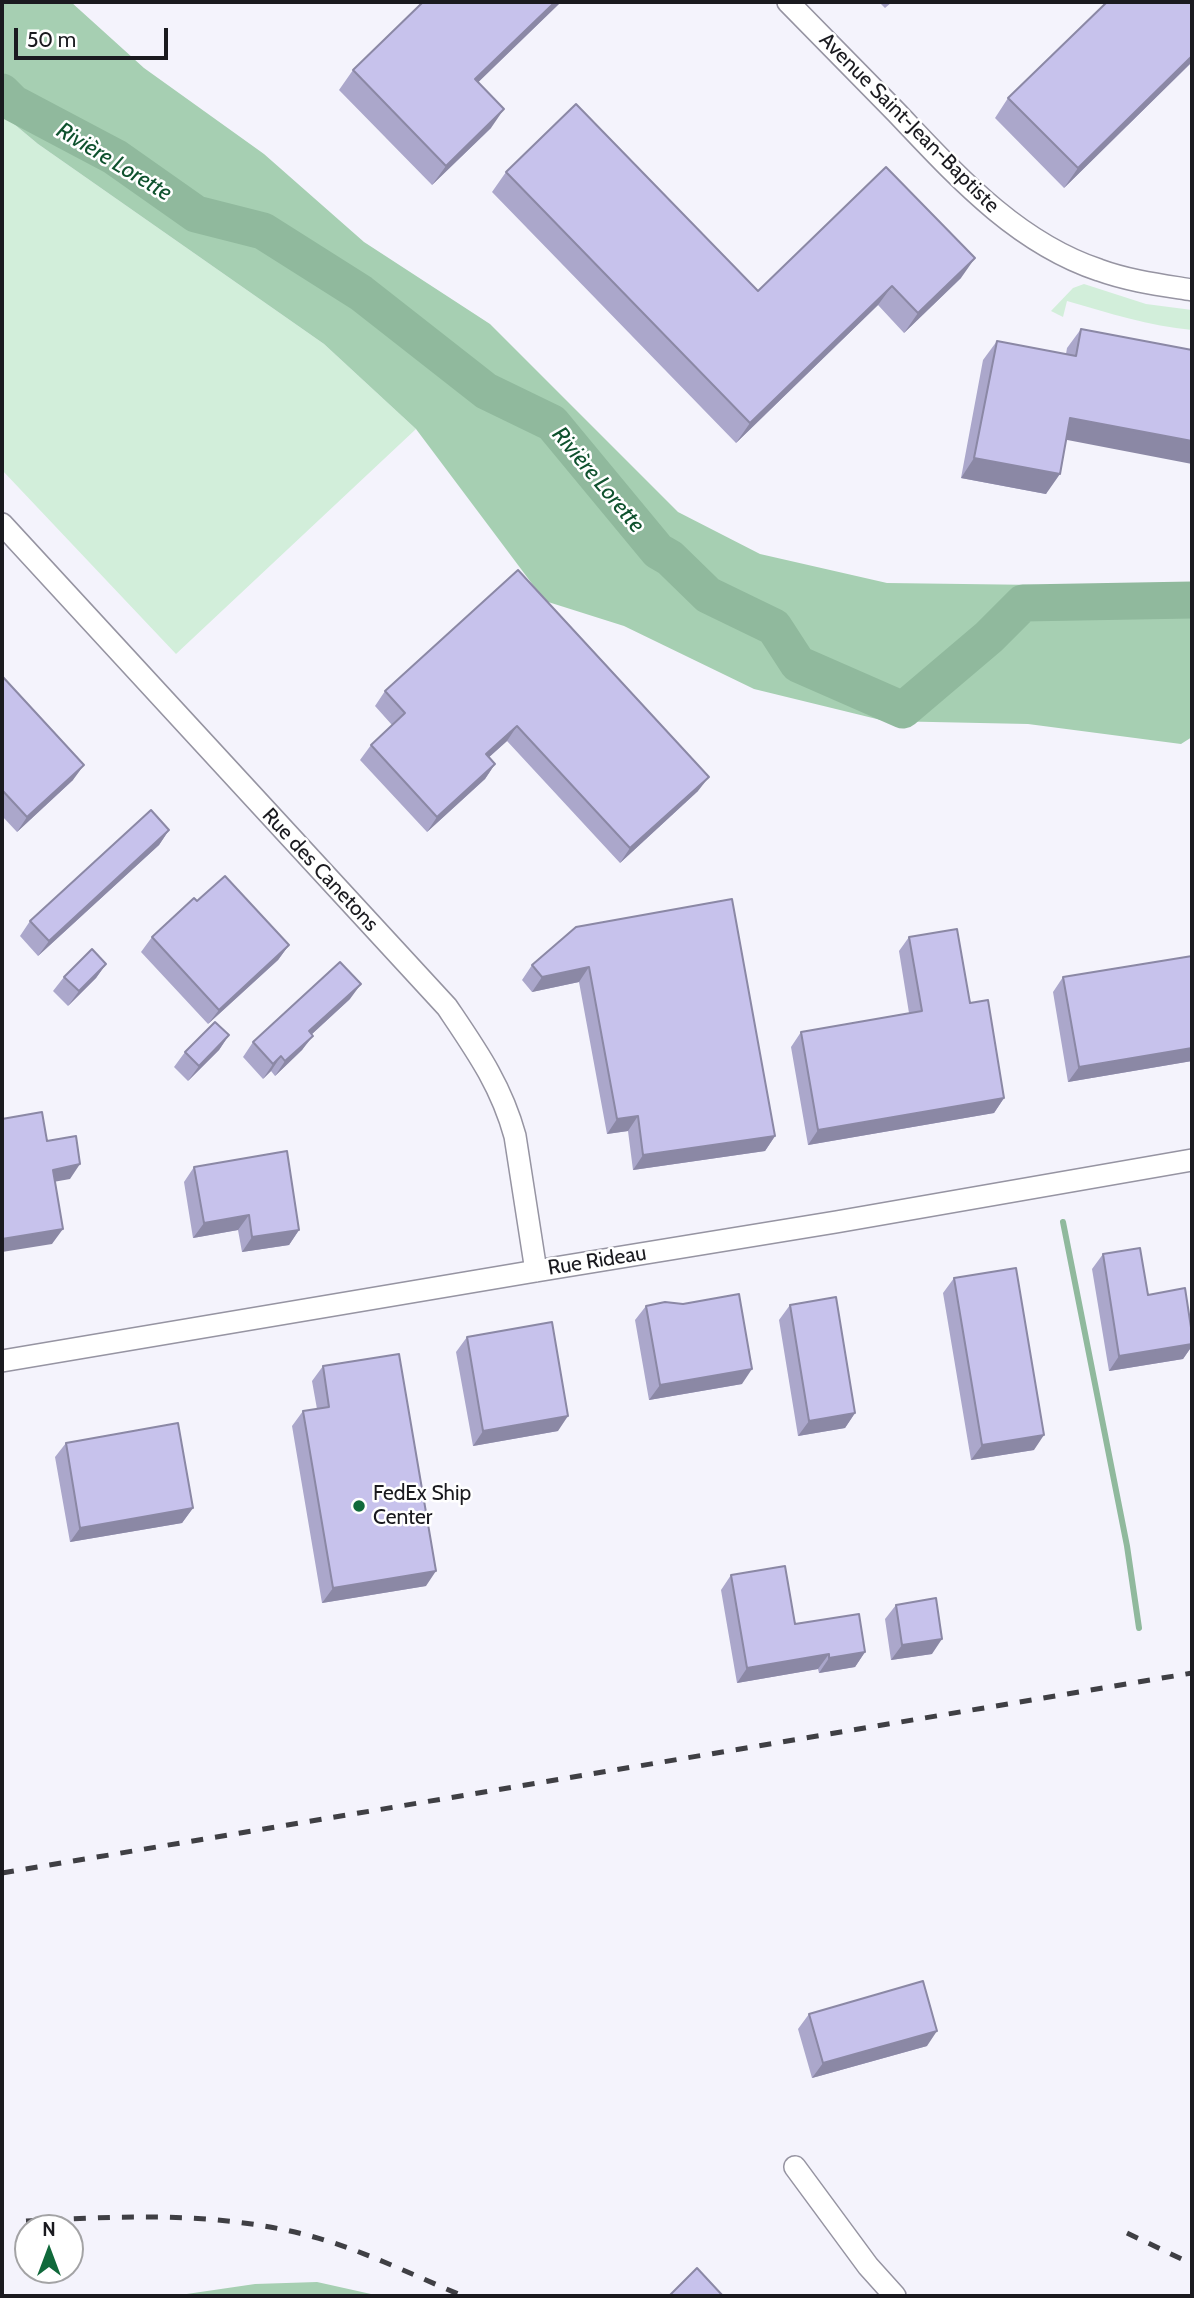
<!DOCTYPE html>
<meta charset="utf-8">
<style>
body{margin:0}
#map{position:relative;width:1194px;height:2298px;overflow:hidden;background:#f4f3fc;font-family:Cabin,sans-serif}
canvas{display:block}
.frame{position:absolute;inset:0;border:4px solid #1a1a1f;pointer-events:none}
.north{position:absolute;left:14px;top:2214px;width:70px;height:70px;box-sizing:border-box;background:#fff;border:2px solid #a3a3a5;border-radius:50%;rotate:0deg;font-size:19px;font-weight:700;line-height:28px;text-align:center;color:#1a1a1f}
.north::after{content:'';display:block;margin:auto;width:24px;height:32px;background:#10693b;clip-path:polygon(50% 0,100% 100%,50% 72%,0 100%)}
.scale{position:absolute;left:14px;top:28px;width:154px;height:32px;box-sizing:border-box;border:4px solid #1a1a1f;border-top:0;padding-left:9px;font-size:21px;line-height:24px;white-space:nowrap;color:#1a1a1f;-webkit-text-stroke:5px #fff;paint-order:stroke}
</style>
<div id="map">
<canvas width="1194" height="2298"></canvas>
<div class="frame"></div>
<div class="north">N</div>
<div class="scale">50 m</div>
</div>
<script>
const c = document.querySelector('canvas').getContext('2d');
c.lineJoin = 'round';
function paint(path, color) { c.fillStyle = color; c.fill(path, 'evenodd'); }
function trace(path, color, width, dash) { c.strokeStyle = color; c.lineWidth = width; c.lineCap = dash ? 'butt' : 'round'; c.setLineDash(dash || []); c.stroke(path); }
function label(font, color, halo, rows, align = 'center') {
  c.font = font + ' Cabin,sans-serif'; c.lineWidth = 5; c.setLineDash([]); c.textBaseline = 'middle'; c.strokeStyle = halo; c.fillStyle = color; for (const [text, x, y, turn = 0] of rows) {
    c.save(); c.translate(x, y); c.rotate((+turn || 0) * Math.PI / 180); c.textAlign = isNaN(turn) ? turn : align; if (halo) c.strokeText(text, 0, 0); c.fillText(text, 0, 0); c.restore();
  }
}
paint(new Path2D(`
 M2,114L38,144L324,344L416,429L176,654L2,470Z
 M1084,284L1146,304L1192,310V330C1149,326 1109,313 1067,301L1063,317L1051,311L1073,288Z`), '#d2eeda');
paint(new Path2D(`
 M2,2H71L144,68L264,154L364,242L490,324L678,512L760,554L887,583L1192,587V737L1181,744L1028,724L885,721L754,689L624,626L545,601L416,429L324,344L38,144L2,114Z
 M317,2282L380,2296H173L255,2284Z`), '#a6cfb2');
trace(new Path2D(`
 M1063,1222L1127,1546L1139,1628`), '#90b99d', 6);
trace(new Path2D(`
 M2,92L13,103L115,157L196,214L263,231L361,293L486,391L552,423L658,551L670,558L708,595L774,627L798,664L903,710L989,637L1023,603L1192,600`), '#90b99d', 37);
const minor = new Path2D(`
 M788,2C824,39 860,75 896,112C955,174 1015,242 1099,270C1129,281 1161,285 1192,290
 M2,524L447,1007C476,1050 501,1085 515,1136L536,1271
 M2,1361L536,1271L836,1222L1192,1160
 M795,2167L868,2266L895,2296`);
trace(minor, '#9694a2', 24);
trace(minor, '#fff', 21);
trace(new Path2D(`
 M2,1873L1192,1673
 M26,2221C121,2216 221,2211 314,2237C365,2251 415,2276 463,2296
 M1127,2233L1192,2264`), '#3f3f44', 5, [12, 12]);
paint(new Path2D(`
 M423,2H561L478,82L491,128L432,185L339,90L353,70Z
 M879,2H892L885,8Z
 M1192,62L1064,188L995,118L1008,98Z
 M506,172L758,291L961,278L904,333L878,305L736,443L492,192Z
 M1081,329L1066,440L1046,494L961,478L983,360L997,341L1066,354L1067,348Z
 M518,570L698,791L620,863L507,741L489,757L495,764L485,779L427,832L360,760L371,745L392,725L375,706L385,691Z
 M2,676L73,780L17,832L2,816Z
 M169,830L159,845L38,956L20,936L30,921Z
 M197,901L289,945L278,960L208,1024L141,952L152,937Z
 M576,927L775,1136L765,1151L633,1170L628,1131L607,1134L579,982L532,992L522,980L532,965Z
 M909,937L970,1003L1004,1098L994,1113L808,1145L791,1047L801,1032L909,1013L899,951Z
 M1192,956V1061L1068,1082L1053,992L1063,977Z
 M106,964L96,978L68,1006L53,991L64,977Z
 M350,999L312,1034L302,1050L275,1076L271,1071L263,1079L243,1057L253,1042Z
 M229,1035L219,1050L188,1081L174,1067L185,1052Z
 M194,1167L299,1230L289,1245L242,1252L238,1230L193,1238L184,1182Z
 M1103,1254L1192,1334V1346L1183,1359L1109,1371L1092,1269Z
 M954,1278L1034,1450L971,1460L943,1293Z
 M790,1305L855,1413L845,1428L798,1436L779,1320Z
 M646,1306L742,1384L649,1400L635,1320Z
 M467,1337L558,1431L473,1446L456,1352Z
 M323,1366L426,1586L322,1603L292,1426L303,1411L317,1409L312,1381Z
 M66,1443L193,1508L182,1523L70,1542L55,1457Z
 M731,1575L795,1624L865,1652L855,1667L819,1673L818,1669L737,1683L721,1590Z
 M896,1605L932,1654L891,1660L885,1619Z
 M809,2014L927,2046L812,2078L798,2029Z`), '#aba7cb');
paint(new Path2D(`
 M555,2H561L462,98L475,79Z
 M1192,56V62L1064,188L1078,168Z
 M504,109L491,128L432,185L446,166Z
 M975,258L961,278L904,333L918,313Z
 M892,286L878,305L736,443L750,423Z
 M1070,418L1192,441V464L1057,438Z
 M974,458L1060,474L1046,494L961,478Z
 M517,726L507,741L476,769L486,754Z
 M495,764L485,779L427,832L437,817Z
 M84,765L73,780L17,832L27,817Z
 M709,777L698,791L620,863L630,848Z
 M169,830L159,845L38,956L49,941Z
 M289,945L278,960L208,1024L219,1010Z
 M106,964L96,978L68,1006L79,991Z
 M589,967L579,982L532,992L542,977Z
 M361,984L350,999L299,1046L309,1031Z
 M229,1035L219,1050L188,1081L199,1066Z
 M313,1036L302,1050L275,1076L285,1061Z
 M1192,1048V1061L1068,1082L1079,1067Z
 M281,1056L271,1071L263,1079L273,1064Z
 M1004,1098L994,1113L808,1145L818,1130Z
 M638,1116L628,1131L607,1134L617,1119Z
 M775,1136L765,1151L633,1170L643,1155Z
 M80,1164L70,1179L42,1184L53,1170Z
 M249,1215L238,1230L193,1238L204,1223Z
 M63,1229L52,1244L2,1252V1239Z
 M299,1230L289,1245L242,1252L252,1237Z
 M1192,1344V1346L1183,1359L1109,1371L1119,1356Z
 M752,1369L742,1384L649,1400L660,1385Z
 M855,1413L845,1428L798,1436L809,1421Z
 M568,1416L558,1431L473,1446L483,1431Z
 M1044,1435L1034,1450L971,1460L982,1445Z
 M193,1508L182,1523L70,1542L80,1528Z
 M436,1571L426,1586L322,1603L333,1588Z
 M942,1639L932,1654L891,1660L902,1645Z
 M865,1652L855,1667L819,1673L829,1658Z
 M829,1654L818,1669L737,1683L747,1668Z
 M937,2031L927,2046L812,2078L823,2063Z`), '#8b88a5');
const building = new Path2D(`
 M423,2H555L475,79L504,109L446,166L353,70Z
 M1107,2H1192V56L1078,168L1008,98Z
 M576,104L758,291L886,167L975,258L918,313L892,286L750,423L506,172Z
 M1081,329L1192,350V441L1070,418L1060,474L974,458L997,341L1076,356Z
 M518,570L709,777L630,848L517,726L486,754L495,764L437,817L371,745L405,713L385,691Z
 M2,676L84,765L27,817L2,790Z
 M151,810L169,830L49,941L30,921Z
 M225,876L289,945L219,1010L152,937L194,898L197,901Z
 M732,899L775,1136L643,1155L638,1116L617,1119L589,967L542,977L532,965L576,927Z
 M957,929L970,1003L988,1000L1004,1098L818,1130L801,1032L922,1011L909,937Z
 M92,949L106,964L79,991L64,977Z
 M1192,956V1048L1079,1067L1063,977Z
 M340,962L361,984L309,1031L313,1036L285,1061L281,1056L273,1064L253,1042Z
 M215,1022L229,1035L199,1066L185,1052Z
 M42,1112L47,1141L76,1136L80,1164L53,1170L63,1229L2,1239V1119Z
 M287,1151L299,1230L252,1237L249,1215L204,1223L194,1167Z
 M1140,1248L1148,1295L1185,1288L1192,1334V1344L1119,1356L1103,1254Z
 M1016,1268L1044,1435L982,1445L954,1278Z
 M739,1294L752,1369L660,1385L646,1306L665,1302L683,1304Z
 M836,1297L855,1413L809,1421L790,1305Z
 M552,1322L568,1416L483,1431L467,1337Z
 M399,1354L436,1571L333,1588L303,1411L329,1407L323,1366Z
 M178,1423L193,1508L80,1528L66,1443Z
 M785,1566L795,1624L859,1614L865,1652L829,1658V1654L747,1668L731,1575Z
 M936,1598L942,1639L902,1645L896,1605Z
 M923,1981L937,2031L823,2063L809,2014Z
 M697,2268L723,2296H669Z`);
paint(building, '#c7c2ec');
trace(building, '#8b88a5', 2);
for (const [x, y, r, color] of [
 [359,1506,7,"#10693b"]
]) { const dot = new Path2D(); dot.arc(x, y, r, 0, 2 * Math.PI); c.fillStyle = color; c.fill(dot); trace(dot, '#fff', 2.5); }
label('21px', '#1a1a1f', '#fff', [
 ["Avenue Saint-Jean-Baptiste",909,123,45],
 ["Rue des Canetons",320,870,47],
 ["Rue Rideau",597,1261,-9]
]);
label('21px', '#1a1a1f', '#fff', [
 ["FedEx Ship",373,1494],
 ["Center",373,1518]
], 'left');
label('italic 23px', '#0f522e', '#fff', [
 ["Rivière Lorette",114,162,31],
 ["Rivière Lorette",598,480,50]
]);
</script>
